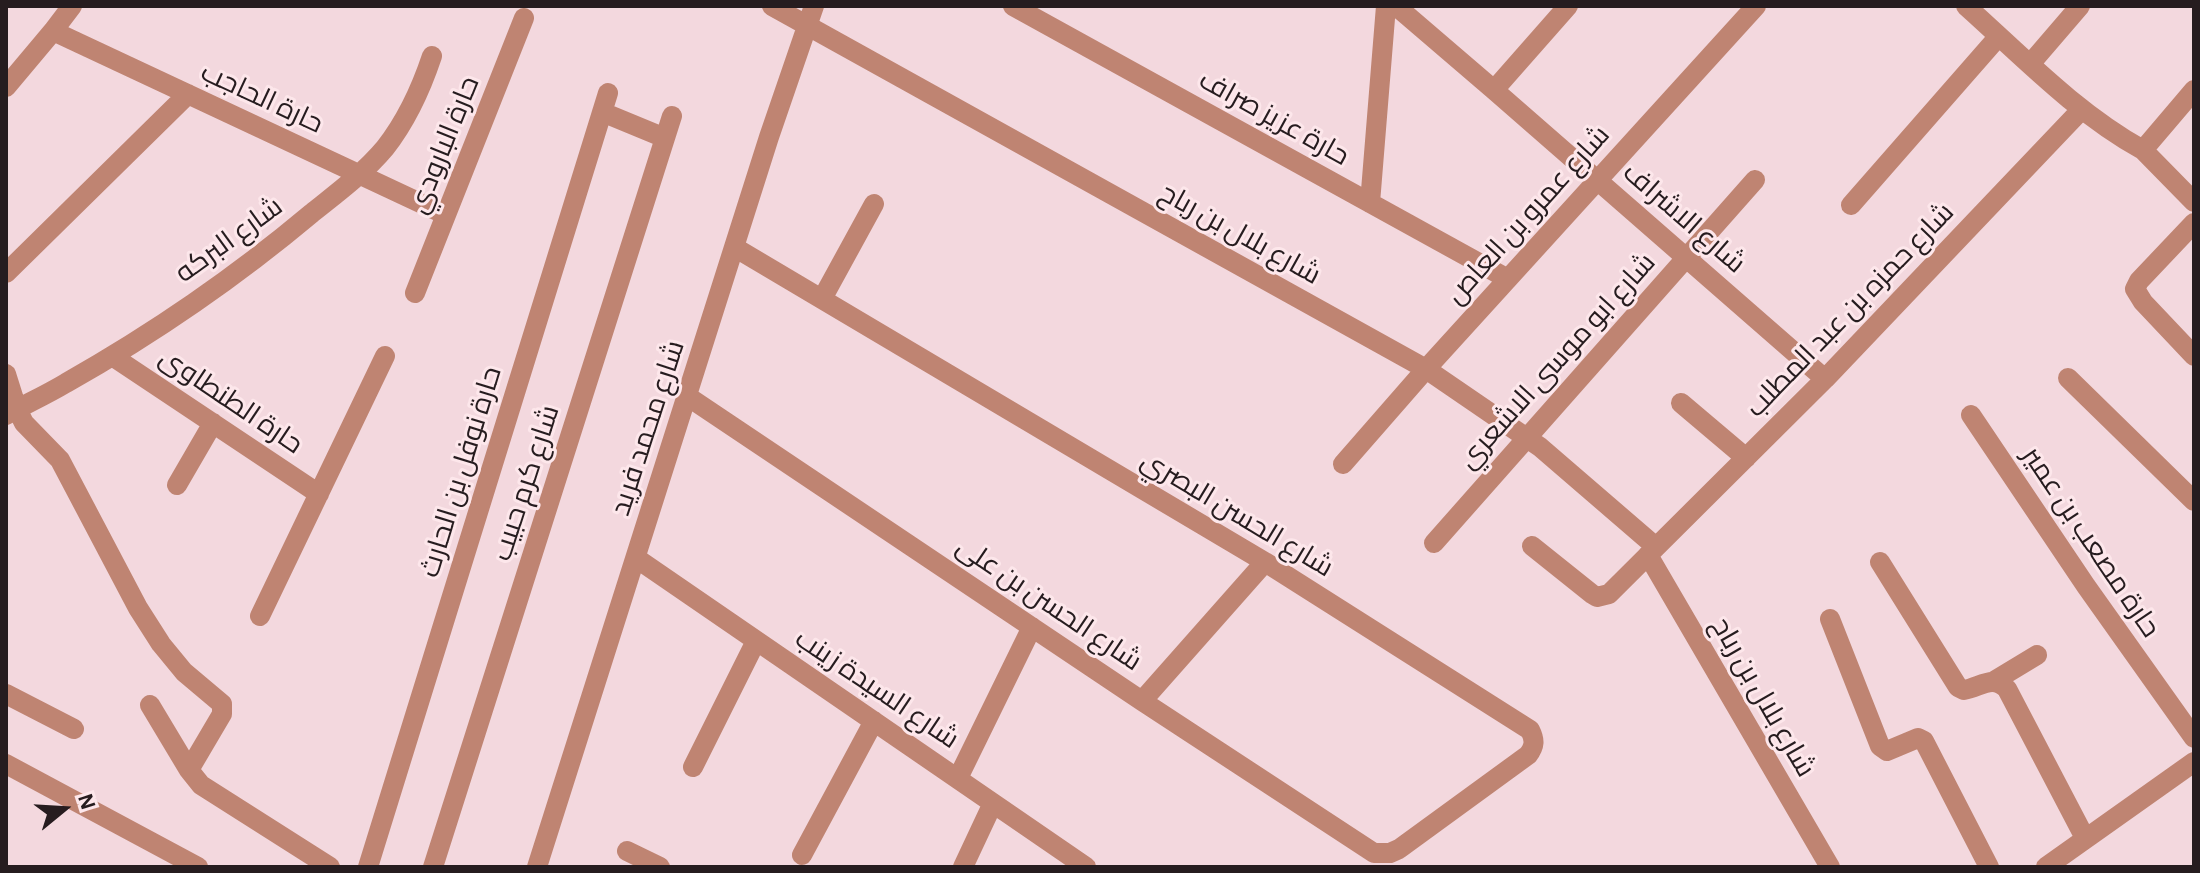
<!DOCTYPE html>
<meta charset="utf-8">
<style>
body{margin:0}
#map{position:relative;width:2200px;height:873px;overflow:hidden;background:#f3d8de;font-family:"Alegreya Sans",sans-serif}
canvas{display:block}
.frame{position:absolute;inset:0;border:8px solid #261c1f;pointer-events:none}
.north{position:absolute;left:24px;top:769px;width:80px;height:80px;-webkit-text-stroke:6px #fde7eb;paint-order:stroke;rotate:72deg;font-size:22px;font-weight:700;line-height:32px;text-align:center;color:#261c1f}
.north::after{content:'';display:block;margin:auto;width:28px;height:36px;background:#261c1f;clip-path:polygon(50% 0,100% 100%,50% 72%,0 100%)}
</style>
<div id="map">
<canvas width="2200" height="873"></canvas>
<div class="frame"></div>
<div class="north">N</div>
</div>
<script>
const c = document.querySelector('canvas').getContext('2d');
c.lineJoin = 'round';
function trace(path, color, width, dash) { c.strokeStyle = color; c.lineWidth = width; c.lineCap = dash ? 'butt' : 'round'; c.setLineDash(dash || []); c.stroke(path); }
function label(font, color, halo, rows, align = 'center') {
  c.font = font + ' "Alegreya Sans",Cairo,sans-serif'; c.lineWidth = 6; c.setLineDash([]); c.textBaseline = 'middle'; c.strokeStyle = halo; c.fillStyle = color; for (const [text, x, y, turn = 0] of rows) {
    c.save(); c.translate(x, y); c.rotate((+turn || 0) * Math.PI / 180); c.textAlign = isNaN(turn) ? turn : align; if (halo) c.strokeText(text, 0, 0); c.fillText(text, 0, 0); c.restore();
  }
}
trace(new Path2D(`
 M772,6L1426,369L1540,447L1656,547
 M1013,6L1508,279
 M1396,6L1494,90L1825,379
 M1966,6C2022,56 2076,113 2143,150L2194,90
 M53,31L446,215
 M2031,63L2080,6
 M6,87L53,31L72,6
 M1494,90L1568,6
 M602,112L665,138
 M2143,150L2194,202
 M1370,203L1386,6
 M1851,205L1999,36
 M2194,223L2139,281L2135,289L2143,302L2194,356
 M6,273L188,94
 M415,293L524,18
 M822,299L874,204
 M112,356L319,494
 M6,374L17,409L24,423L60,460L138,608L161,644L184,672L222,704V714L189,770
 M2068,378L2194,501
 M687,396L1142,701L1374,853H1390L1399,849L1528,755C1535,746 1535,740 1530,730L1265,562L734,247
 M1681,403L1746,458
 M6,415C26,404 46,395 66,383C151,335 237,276 312,213C337,193 364,173 385,148C407,120 421,89 432,56
 M1971,415L2086,586L2194,738
 M1343,464L1426,369L1756,6
 M177,485L213,423
 M1434,543L1755,180
 M1532,546L1592,594L1597,597L1609,594L1825,379L2082,109
 M1648,555L1830,867
 M636,558L1086,867
 M1880,562L1958,687L1964,690C1981,687 1992,674 2007,689L2085,838
 M260,616L385,356
 M1830,619L1880,746L1887,751L1918,738L1924,741L1989,867
 M1994,681L2037,655
 M6,694L74,729
 M1142,701L1265,562
 M150,705L189,770L201,785L330,867
 M6,764L198,867
 M693,767L756,641
 M958,778L1032,627
 M627,851L660,867
 M802,855L874,721
 M368,867L608,93
 M433,867L672,116
 M537,867L769,137L814,6
 M963,867L993,803
 M2046,867L2194,762`), '#bf8472', 20);
label('28px', '#261c1f', '#fde7eb', [
 ["حارة الحاجب",262,98,25],
 ["حارة عزيز صراف",1274,118,29],
 ["حارة البارودي",444,145,-68],
 ["شارع عمرو بن العاص",1528,215,-48],
 ["شارع الاشراف",1684,218,41],
 ["شارع بلال بن رباح",1240,234,29],
 ["شارع البركه",229,240,-36],
 ["شارع حمزه بن عبد المطلب",1850,310,-46],
 ["شارع ابو موسى الاشعري",1557,361,-48],
 ["حارة الطنطاوى",231,401,34],
 ["شارع محمد فريد",648,428,-72],
 ["حارة نوفل بن الحارث",461,472,-73],
 ["شارع كرم حبيب",526,483,-72],
 ["شارع الحسن البصري",1237,514,31],
 ["حارة مصعب بن عمير",2091,542,56],
 ["شارع الحسن بن على",1049,604,34],
 ["شارع السيدة زينب",877,689,34],
 ["شارع بلال بن رباح",1763,697,60]
]);
</script>
